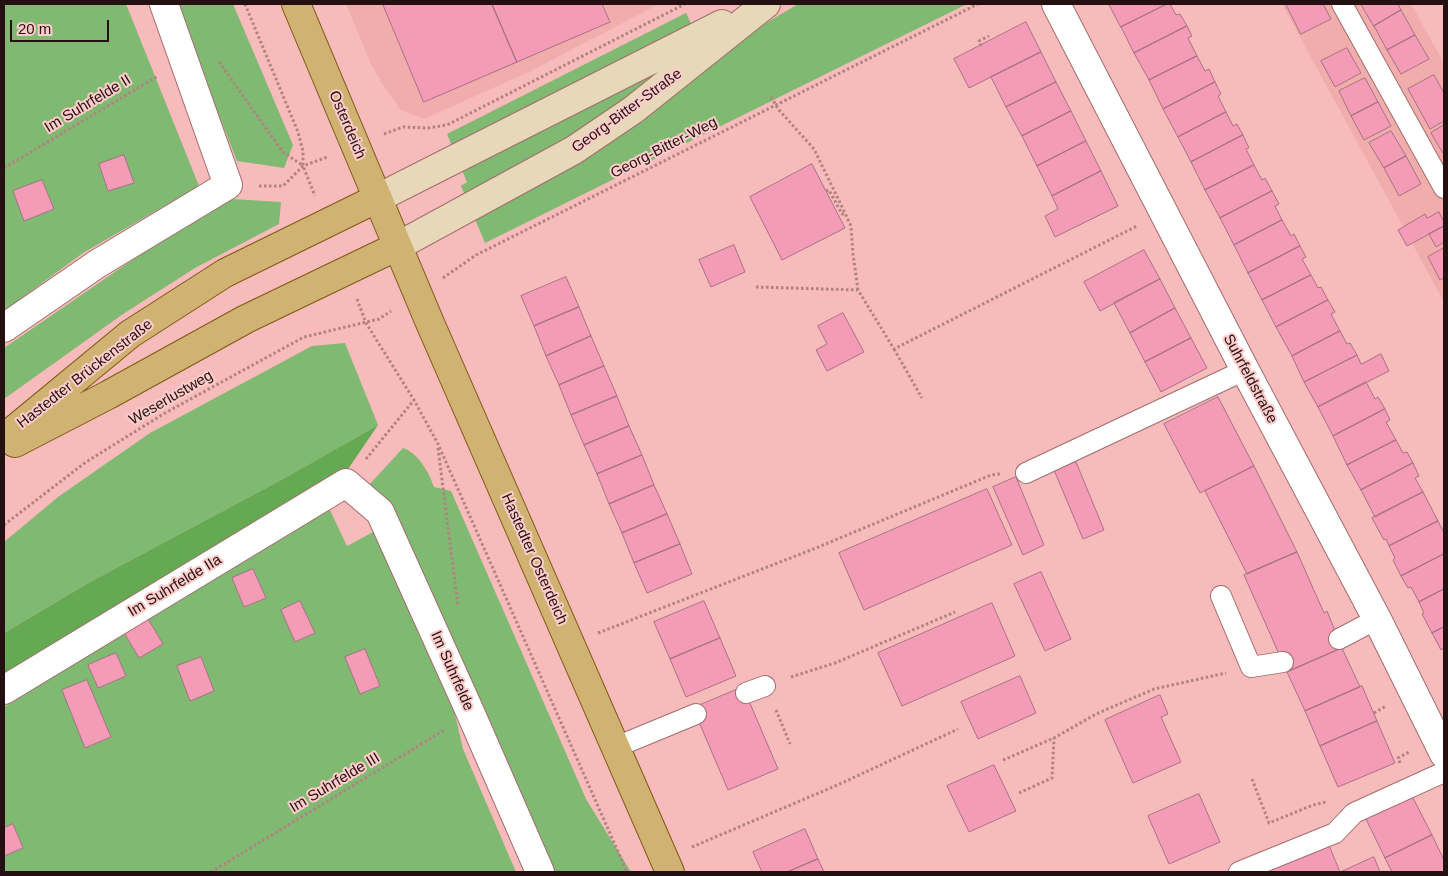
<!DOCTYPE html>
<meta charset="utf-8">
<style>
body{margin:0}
#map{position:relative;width:1448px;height:876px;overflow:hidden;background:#f8bbbb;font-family:Helvetica,sans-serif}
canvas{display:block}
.frame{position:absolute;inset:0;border:5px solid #241010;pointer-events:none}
.scale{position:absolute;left:10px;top:20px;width:99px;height:22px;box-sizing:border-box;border:2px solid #241010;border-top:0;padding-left:6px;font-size:15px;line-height:18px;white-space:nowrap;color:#241010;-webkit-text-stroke:4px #fdcccb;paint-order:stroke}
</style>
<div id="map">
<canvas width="1448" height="876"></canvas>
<div class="frame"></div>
<div class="scale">20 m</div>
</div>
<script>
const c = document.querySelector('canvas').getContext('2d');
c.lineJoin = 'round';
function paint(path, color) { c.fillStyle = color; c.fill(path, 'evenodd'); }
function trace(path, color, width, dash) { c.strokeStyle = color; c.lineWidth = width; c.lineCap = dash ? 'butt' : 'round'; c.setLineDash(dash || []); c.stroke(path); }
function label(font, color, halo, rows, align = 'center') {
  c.font = font + ' Helvetica,sans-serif'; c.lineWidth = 4; c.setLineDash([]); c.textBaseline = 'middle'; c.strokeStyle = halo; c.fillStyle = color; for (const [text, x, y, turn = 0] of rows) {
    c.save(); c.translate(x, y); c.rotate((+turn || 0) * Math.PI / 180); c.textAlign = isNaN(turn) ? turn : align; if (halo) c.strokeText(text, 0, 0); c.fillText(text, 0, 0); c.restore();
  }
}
paint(new Path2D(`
 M346,4H659L529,72L424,119L401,110L384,87L371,64Z
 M1282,4H1411L1444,63V302Z`), '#f0adac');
paint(new Path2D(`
 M4,4H126L199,186L83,253L4,311Z
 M175,4H233L293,145L284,168L237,161Z
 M798,4H967L485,243L461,186L467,182L447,134L686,13L710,63L761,26Z
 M232,199L281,202L279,224L195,268L123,314L4,399V348L141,254Z
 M345,343L378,425L283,479L90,582L4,633V542L58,497L150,433L312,346Z
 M403,448C418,453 429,472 434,487L451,491L586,799L631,872H547L369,485Z
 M329,508L347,546L375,531L454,710L463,749L516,872H4V707Z`), '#80b971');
paint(new Path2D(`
 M378,425L344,475L4,675V633L90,582L283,479Z`), '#65aa52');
const building = new Path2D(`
 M383,4H492L517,62L424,102Z
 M492,4H602L610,22L517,62Z
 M1109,4H1167L1121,27Z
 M1167,4H1170L1176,15L1180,14L1187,26L1134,53L1121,27Z
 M1286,4H1323L1331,19L1301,34Z
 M1361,4H1398L1401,10L1374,26Z
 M1401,10L1415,35L1387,50L1374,26Z
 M1026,22L1041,52L969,88L954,59Z
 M1187,26L1192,36L1188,38L1197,56L1149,80L1134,53Z
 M1415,35L1429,59L1401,74L1387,50Z
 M1347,48L1361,73L1335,87L1321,61Z
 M1041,52L1056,82L1006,107L991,77Z
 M1197,56L1205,71L1209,69L1215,82L1163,109L1149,80Z
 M1434,75L1444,93V121L1430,129L1408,89Z
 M1365,78L1378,102L1351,116L1339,91Z
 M1056,82L1071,111L1022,136L1006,107Z
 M1215,82L1221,94L1218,96L1226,112L1178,137L1163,109Z
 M1378,102L1391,126L1364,140L1351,116Z
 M1071,111L1086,141L1037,166L1022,136Z
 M1226,112L1233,126L1237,124L1243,135L1191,162L1178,137Z
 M1444,125V155L1431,133Z
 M1391,131L1406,156L1384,168L1369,143Z
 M1243,135L1249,148L1246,149L1254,165L1205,190L1191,162Z
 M1086,141L1101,171L1052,196L1037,166Z
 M124,155L134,183L108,191L99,164Z
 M1406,156L1421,184L1399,196L1384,168Z
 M812,164L845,228L782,260L750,197Z
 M1254,165L1262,180L1265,178L1272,191L1220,218L1205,190Z
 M1101,171L1118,206L1055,237L1045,216L1058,209L1052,196Z
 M42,180L54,209L24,221L13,191Z
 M1272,191L1279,204L1275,206L1282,220L1234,245L1220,218Z
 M1439,212L1444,222V226L1407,246L1398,230L1425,214L1427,218Z
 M1282,220L1291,236L1294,234L1300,246L1248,273L1234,245Z
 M1444,226V242L1436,247L1429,234Z
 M734,245L745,272L711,287L699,260Z
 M1300,246L1306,257L1302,259L1311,275L1262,300L1248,273Z
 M1444,248V278L1440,280L1428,257Z
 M1144,250L1160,279L1100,311L1084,282Z
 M1311,275L1318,288L1321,287L1328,300L1276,327L1262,300Z
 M566,277L579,307L534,326L521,296Z
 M1160,279L1175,308L1130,333L1114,303Z
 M1328,300L1335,312L1331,314L1340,331L1292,356L1276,327Z
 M579,307L591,336L546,356L534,326Z
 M1175,308L1191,338L1145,362L1130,333Z
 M843,313L864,352L827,371L816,350L827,344L818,326Z
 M1340,331L1347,344L1350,343L1357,355L1304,382L1292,356Z
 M591,336L604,366L559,385L546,356Z
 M1191,338L1207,368L1161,392L1145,362Z
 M1381,354L1389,371L1318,407L1304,382L1357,355L1361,364Z
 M604,366L617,396L571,415L559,385Z
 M1366,382L1375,399L1378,397L1385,409L1333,436L1318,407Z
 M617,396L629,426L584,445L571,415Z
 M1218,397L1254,466L1200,493L1164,424Z
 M1385,409L1390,420L1386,422L1396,440L1347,465L1333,436Z
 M629,426L642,455L597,474L584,445Z
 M1396,440L1403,453L1407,452L1413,463L1361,490L1347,465Z
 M642,455L654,485L609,504L597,474Z
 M1076,462L1104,530L1083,539L1054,470Z
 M1413,463L1419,476L1415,478L1423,492L1375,517L1361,490Z
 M1254,466L1297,552L1247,574L1205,491Z
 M1016,477L1044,545L1023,555L993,487Z
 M654,485L667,514L622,533L609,504Z
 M987,489L1012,545L864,610L839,553Z
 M1423,492L1438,521L1389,546L1386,539L1384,540L1372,518Z
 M667,514L680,544L634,563L622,533Z
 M1438,521L1444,533V554L1401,576L1393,560L1395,558L1389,546Z
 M680,544L692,574L647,593L634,563Z
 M1297,552L1324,613L1327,611L1342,648L1287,672L1244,575Z
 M1444,554V589L1419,602L1411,587L1408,588L1401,576Z
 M253,569L266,598L244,607L232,578Z
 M1041,572L1071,639L1045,651L1014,584Z
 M1444,589V627L1432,633L1422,614L1424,613L1419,602Z
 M300,601L315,633L295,642L281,610Z
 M704,601L720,638L670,659L654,622Z
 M992,603L1015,656L902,706L878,653Z
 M147,617L163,644L139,658L123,631Z
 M1444,627V652L1443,648L1441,650L1432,633Z
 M720,638L736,676L686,697L670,659Z
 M1342,648L1360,687L1305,711L1287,672Z
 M365,649L380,686L360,694L345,657Z
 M116,653L126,676L98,688L88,665Z
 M201,657L214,691L190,701L177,666Z
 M1020,676L1036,713L978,739L961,702Z
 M87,680L111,737L85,748L62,690Z
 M1362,686L1377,721L1320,746L1305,711Z
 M743,687L778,769L728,790L693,708Z
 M1160,695L1168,714L1161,717L1181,762L1133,783L1105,720Z
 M1377,721L1395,763L1338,787L1320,746Z
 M994,765L1016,811L969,832L947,786Z
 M1199,794L1220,842L1169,864L1148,816Z
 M1411,794L1432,835L1385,858L1365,817Z
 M13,824L23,848L4,856V828Z
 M805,829L818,859L787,872H762L753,852Z
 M1432,835L1444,860V872H1392L1385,858Z
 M1328,843L1340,872H1261Z
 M1374,857L1380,872H1338H1340Z
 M818,859L824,872H787Z`);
paint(building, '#f49bb8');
trace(building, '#a77283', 1);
const service = new Path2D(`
 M1342,4L1444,188
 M1026,473L1245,370
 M1221,596L1251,667L1283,662
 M1339,639L1377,619
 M746,693L765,686
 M616,747L696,714
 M1239,872L1335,833L1354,813L1444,772`);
const minor = new Path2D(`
 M1056,4L1245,370L1377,619L1444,754
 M4,328L97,264L228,185L164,4
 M4,690L346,483L380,512L471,714L540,872`);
const secondary = new Path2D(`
 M378,198L722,24
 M398,246L574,150L633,110L766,4`);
const primary = new Path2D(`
 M296,4L430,323L670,872
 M4,438L130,334L225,273L378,198
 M15,443L108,395L246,319L398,246`);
trace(service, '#a36c6d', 22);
trace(minor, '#a36c6d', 30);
trace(secondary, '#a36c6d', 30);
trace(primary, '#7f5814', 30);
trace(new Path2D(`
 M245,4L298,132L303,151V166L315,196
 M981,46L979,41L989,36
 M219,62L283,152L302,165
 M771,97L779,110L814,149L845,213
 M384,134L403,127L427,128L447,125L685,4
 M4,168L158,76
 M259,186H283L303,166L327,157
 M826,191L829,190L842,214L845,213L851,226L853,254L858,290
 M443,278L476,255L978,4
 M756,287L858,290L894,349L1137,226
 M357,299L366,323L414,400L438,444L627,872
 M894,349L922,398
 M438,448L458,606
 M366,459L414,400
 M4,525L86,462L165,413L304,337L379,319L391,311
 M598,633L816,548L991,475L1001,474
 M791,677L835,663L955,612
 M776,710L790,744
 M1374,713L1386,706
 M1003,760L1054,738L1096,714L1154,689L1226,673
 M1400,763L1398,758L1409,752
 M1252,779L1269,823L1313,805L1326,802
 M1019,793L1052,778L1054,738
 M692,847L842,783L958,729
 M211,872L446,729`), '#b18282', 3, [2.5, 2.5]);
trace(service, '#fff', 20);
trace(minor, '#fff', 28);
trace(secondary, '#e7d8b9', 28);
trace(primary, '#d0b273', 28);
label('15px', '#241010', '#fdcccb', [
 ["Im Suhrfelde II",88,104,-31],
 ["Georg-Bitter-Straße",627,111,-36],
 ["Osterdeich",347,125,67],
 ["Georg-Bitter-Weg",664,148,-27],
 ["Hastedter Brückenstraße",85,374,-38],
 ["Suhrfeldstraße",1250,379,62],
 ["Weserlustweg",171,398,-30],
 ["Hastedter Osterdeich",534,559,66],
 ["Im Suhrfelde IIa",175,586,-31],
 ["Im Suhrfelde",452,671,66],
 ["Im Suhrfelde III",335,783,-31]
]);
</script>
